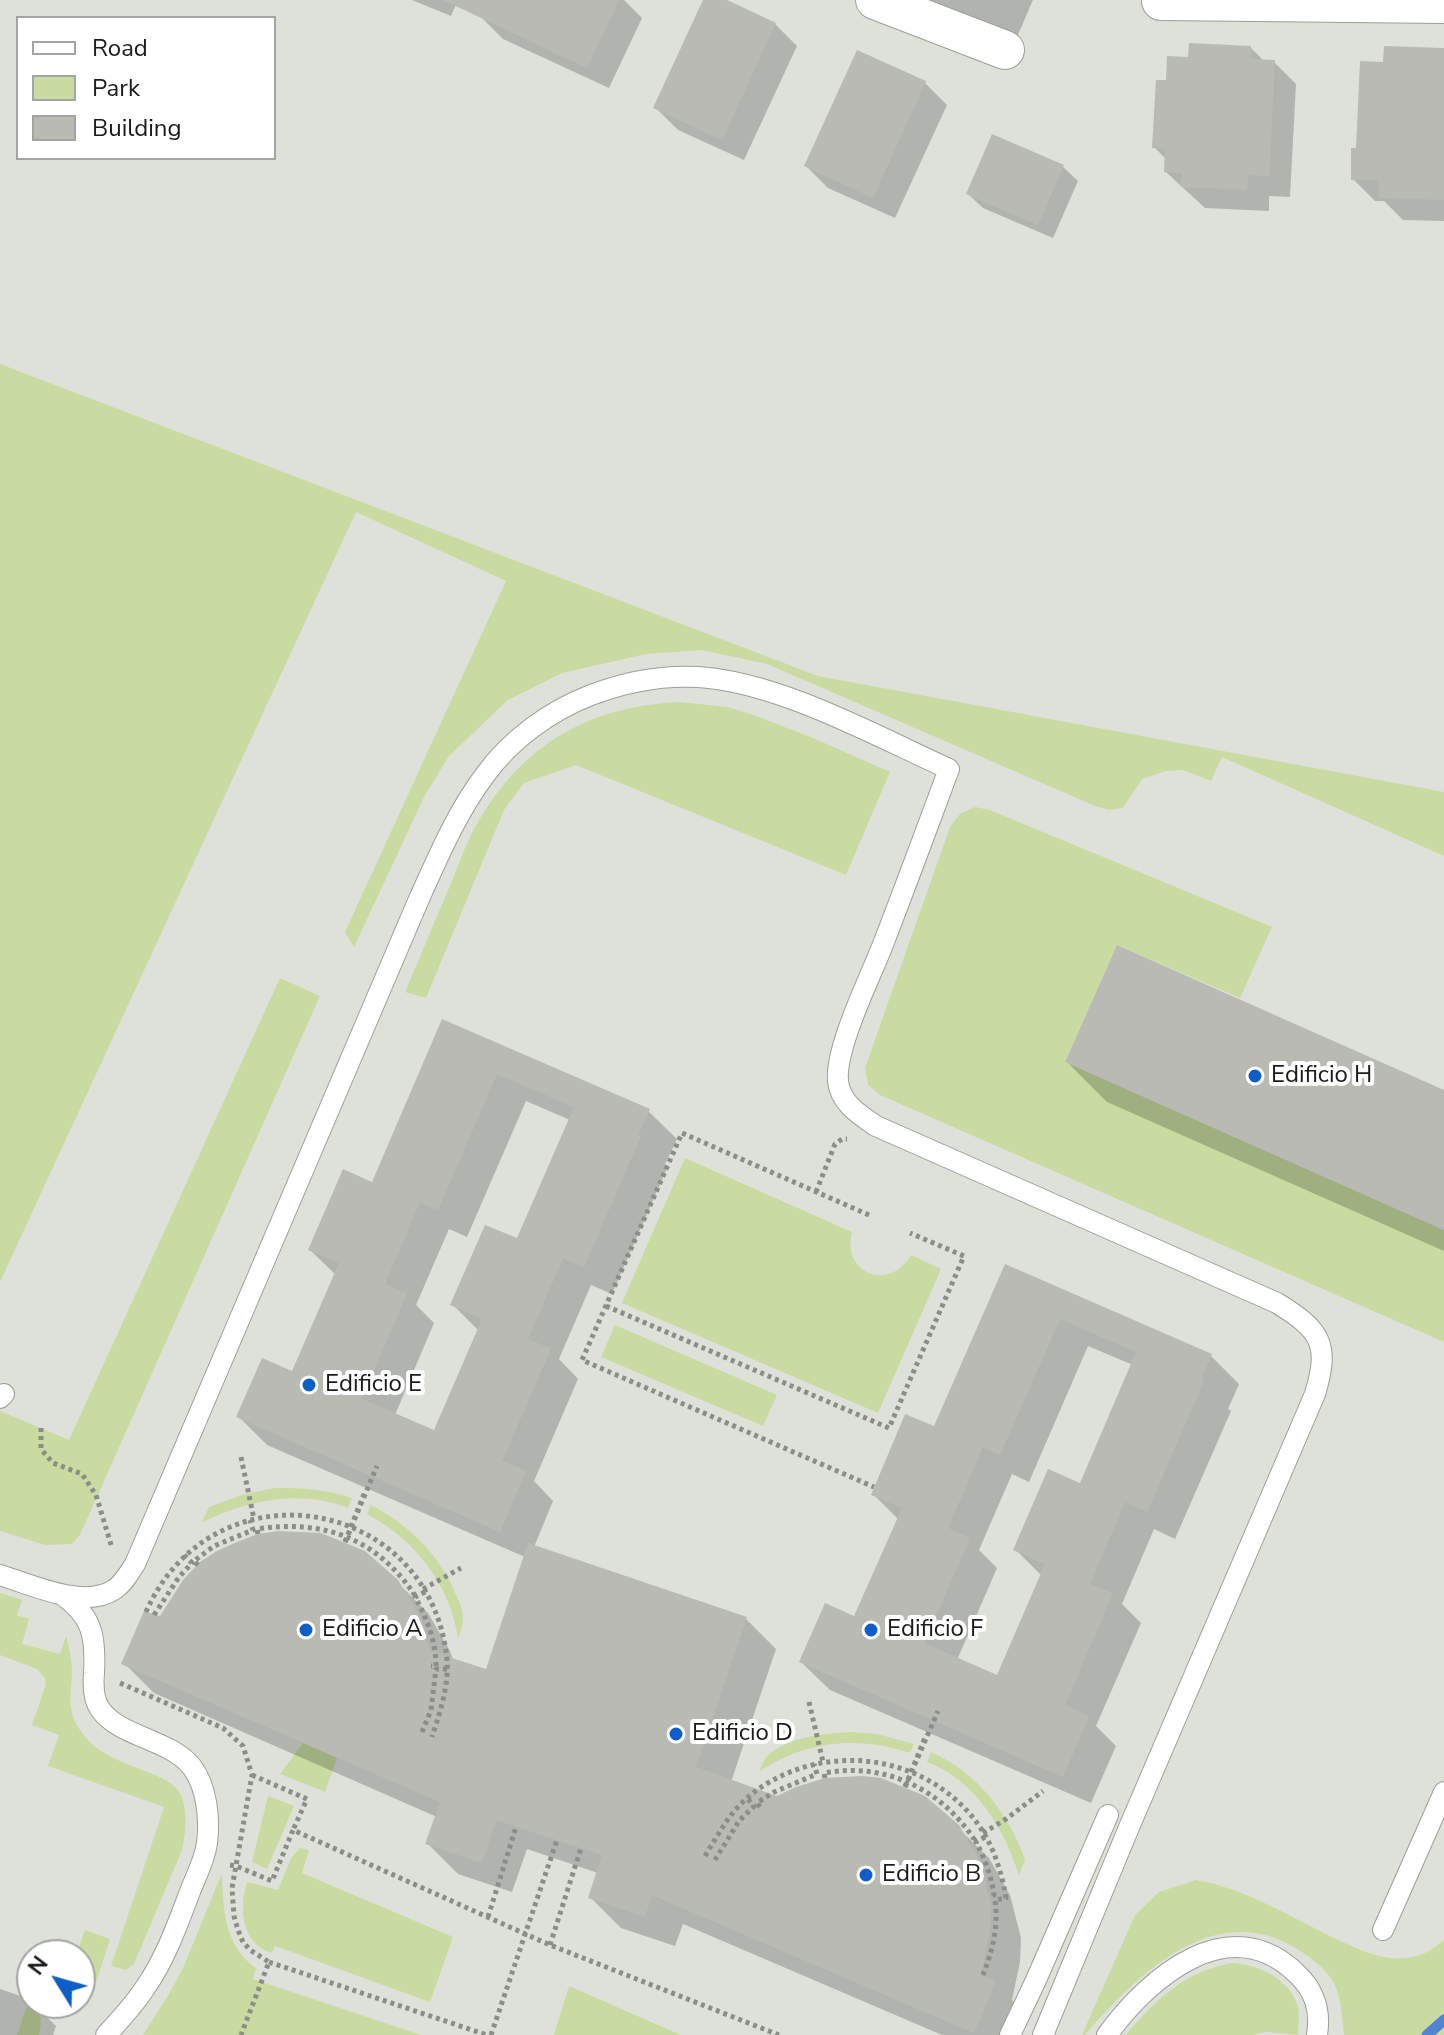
<!DOCTYPE html>
<style>
body{margin:0}
#map{position:relative;width:1444px;height:2035px;overflow:hidden;background:#dee1da;font-family:"Nunito Sans",sans-serif}
canvas{display:block}
.legend{position:absolute;left:16px;top:16px;width:260px;height:144px;box-sizing:border-box;background:#fff;border:2px solid #a4a4a3;margin:0;padding:10px 14px;list-style:none;font-size:24px;color:#1b1c19}
.legend li{display:flex;align-items:center;gap:16px;height:40px}
.legend b{width:40px;border:2px solid #a4a4a3}
.north{position:absolute;left:16px;top:1939px;width:80px;height:80px;box-sizing:border-box;background:#fff;border:2px solid #a4a4a3;border-radius:50%;rotate:307deg;font-size:22px;font-weight:700;line-height:32px;text-align:center;color:#1b1c19}
.north::after{content:'';display:block;margin:auto;width:28px;height:36px;background:#0f5ec8;clip-path:polygon(50% 0,100% 100%,50% 72%,0 100%)}
</style>
<div id="map">
<canvas width="1444" height="2035"></canvas>
<ul class="legend">
<li><b style="height:10px;background:#fff"></b>Road</li>
<li><b style="height:22px;background:#c9dba0"></b>Park</li>
<li><b style="height:22px;background:#b8bab3"></b>Building</li>
</ul>
<div class="north">N</div>
</div>
<script>
const c = document.querySelector('canvas').getContext('2d');
c.lineJoin = 'round';
function paint(path, color) { c.fillStyle = color; c.fill(path, 'evenodd'); }
function trace(path, color, width, dash) { c.strokeStyle = color; c.lineWidth = width; c.lineCap = dash ? 'butt' : 'round'; c.setLineDash(dash || []); c.stroke(path); }
function label(font, color, halo, rows, align = 'center') {
  c.font = font + ' "Nunito Sans",sans-serif'; c.lineWidth = 8; c.setLineDash([]); c.textBaseline = 'middle'; c.strokeStyle = halo; c.fillStyle = color; for (const [text, x, y, turn = 0] of rows) {
    c.save(); c.translate(x, y); c.rotate((+turn || 0) * Math.PI / 180); c.textAlign = isNaN(turn) ? turn : align; if (halo) c.strokeText(text, 0, 0); c.fillText(text, 0, 0); c.restore();
  }
}
paint(new Path2D(`
 M0,364L818,676L1444,792V856L1222,757L1211,781L1183,770L1166,771L1142,779L1123,808L1109,810L1095,806L767,664L701,650L646,654L562,673L508,700L449,756L424,797L354,947L345,932L506,581L356,512L0,1282Z
 M680,702L728,707L756,716L813,738L890,772L846,875L576,765L524,783L504,810L426,998L405,992C419,960 432,927 446,895C455,875 462,853 472,833C517,748 585,706 680,702Z
 M975,807L990,810L1272,927L1240,998L1117,945L1065,1062L1444,1230V1342L880,1095L868,1085L865,1068L950,827L960,814Z
 M280,978L320,996L80,1535L72,1544L45,1545L0,1531V1411L69,1440Z
 M685,1158L852,1232C841,1273 889,1293 911,1255L941,1269L878,1413L622,1303Z
 M615,1325L777,1395L763,1426L601,1357Z
 M275,1488C301,1488 326,1489 352,1498L348,1508C298,1489 248,1500 201,1523L209,1507L245,1494Z
 M371,1505C409,1525 440,1555 456,1595C459,1602 464,1612 463,1619C463,1625 460,1632 458,1638C450,1584 414,1539 367,1514Z
 M0,1593L22,1600L17,1615L29,1619L22,1644L60,1654L66,1636C69,1647 72,1660 72,1673C71,1693 67,1708 78,1727C94,1754 123,1762 150,1773C159,1777 170,1781 177,1789C189,1804 186,1832 182,1850L134,1964L126,1970L111,1966L164,1807L48,1766L59,1735L32,1725L46,1684L45,1678L37,1669L0,1655Z
 M849,1732L877,1734L914,1744L910,1753C859,1735 803,1741 759,1772C762,1766 763,1760 768,1755C789,1737 822,1734 849,1732Z
 M303,1743L337,1758L325,1792L280,1774Z
 M931,1752C977,1772 1008,1813 1025,1859L1019,1875C1004,1828 975,1780 927,1762Z
 M268,1796L294,1806L267,1869L252,1862Z
 M300,1848L309,1850L302,1873L453,1937L430,2002L275,1946L272,1953C241,1944 239,1908 247,1882L278,1890L291,1858Z
 M222,1873C223,1908 224,1946 256,1968L253,1979L421,2035H143L169,1994L183,1968Z
 M1196,1880C1243,1888 1286,1914 1328,1935C1352,1946 1378,1961 1405,1958C1421,1957 1432,1950 1444,1940V2035H1344C1340,1988 1338,1975 1297,1949C1214,1897 1136,1976 1085,2035H1082L1135,1915L1159,1892Z
 M85,1930L110,1939L97,1979L80,1972V1955H76Z
 M1231,1963C1258,1964 1291,1979 1298,2008C1300,2017 1298,2026 1298,2035L1266,2032L1252,2035H1126C1156,1999 1184,1972 1231,1963Z
 M569,1986L681,2035H554Z
 M30,1997L32,2003H35C42,2014 42,2023 39,2035H17Z`), '#c9dba0');
paint(new Path2D(`
 M412,0H458L451,16Z
 M489,0H624L642,18L609,88L503,39L481,17Z
 M706,0H722L775,24L797,46L744,160L678,130L656,108Z
 M929,0H1033L1017,37Z
 M1251,48L1265,62H1274L1296,84L1290,197L1269,196V211L1205,208L1166,172L1167,160L1155,148L1168,82L1190,59Z
 M1444,50V221L1403,220L1384,201H1375L1353,179L1358,150L1385,64Z
 M925,83L947,105L895,218L828,188L806,166Z
 M1063,167L1078,181L1053,238L983,208L968,194Z
 M443,1022L648,1111L677,1139L665,1164L668,1166L612,1294L591,1285L559,1359L578,1379L534,1481L553,1501L534,1547L746,1619L776,1649L731,1782L777,1798L957,1827L989,1858L1010,1895L1021,1938L1020,1962L1012,2000L1025,2013L1016,2035H942L683,1924L675,1946L621,1928L590,1897L598,1873L527,1849L512,1892L458,1874L428,1844L437,1817L154,1693L124,1663L161,1618L397,1582L428,1613L450,1651L453,1660L487,1671L525,1557L267,1445L239,1417L293,1374L336,1275L310,1250L373,1184ZM526,1101L570,1120L518,1241L452,1304L479,1331L435,1433L395,1415L434,1323L416,1305L449,1229L467,1237Z
 M1067,1062L1444,1092V1251L1107,1102Z
 M1006,1267L1211,1356L1239,1384L1228,1409L1231,1411L1175,1539L1154,1529L1122,1604L1141,1623L1096,1726L1116,1746L1091,1803L830,1690L801,1662L855,1619L899,1520L873,1494L935,1429ZM1088,1346L1133,1365L1081,1485L1015,1549L1042,1576L998,1678L957,1660L997,1568L979,1550L1012,1474L1029,1482Z
 M0,1989L29,1999L56,2026L53,2035H0Z`), '#0003');
trace(new Path2D(`
 M1427,2035L1444,2020`), '#5384d0', 11);
paint(new Path2D(`
 M443,0H619L587,68Z
 M703,0H727L776,23L722,140L653,108Z
 M1189,43L1251,46V59L1275,60L1269,176L1248,175L1247,190L1181,187L1182,173L1164,172L1165,149L1152,148L1156,80H1166L1167,56L1188,57Z
 M1384,46L1444,48V200L1379,198V180H1351V148H1356L1360,61L1383,62Z
 M857,50L926,81L873,198L804,166Z
 M992,134L1064,165L1038,225L966,194Z
 M1117,945L1444,1090V1230L1065,1062Z
 M442,1019L650,1109L638,1135L641,1136L584,1267L563,1258L528,1339L551,1349L502,1461L526,1471L500,1532L236,1417L262,1358L292,1371L339,1263L308,1250L343,1169L372,1182ZM497,1074L574,1107L517,1238L485,1225L450,1305L482,1319L434,1430L362,1399L407,1293L385,1284L420,1202L438,1210Z
 M1005,1264L1212,1354L1201,1380L1204,1381L1147,1512L1125,1502L1090,1584L1113,1593L1065,1705L1089,1716L1063,1777L799,1662L825,1603L854,1616L902,1508L871,1495L905,1414L934,1426ZM1060,1319L1136,1352L1080,1483L1048,1469L1013,1550L1045,1564L997,1675L924,1643L970,1538L948,1528L983,1447L1000,1455Z
 M278,1531L321,1533L365,1551L398,1580L421,1618L430,1651L486,1669L528,1543L747,1617L696,1767L777,1796L796,1787L825,1778L862,1776L881,1778L925,1796L959,1825L981,1863L991,1906L990,1930L981,1975L996,1981L974,2033L652,1895L645,1917L588,1898L602,1855L496,1820L482,1863L425,1844L440,1802L121,1664L144,1611L160,1616L183,1580L200,1562L217,1551L237,1542L258,1534Z`), '#b8bab3');
const service = new Path2D(`
 M0,1398L4,1394
 M0,1575C32,1585 85,1610 115,1589C124,1583 129,1573 135,1564L419,899C438,857 457,812 485,775C511,739 550,711 591,695C625,682 662,675 698,677C779,682 876,736 949,769C927,828 905,888 882,947C869,980 835,1048 838,1081C840,1103 860,1115 876,1126L1277,1303C1321,1330 1330,1344 1315,1394L1130,1825L1043,2035
 M61,1594C93,1616 96,1637 94,1673C93,1685 93,1699 100,1709C119,1737 170,1739 192,1767C207,1787 210,1819 207,1843C205,1859 197,1874 191,1889C178,1923 166,1958 145,1988C134,2005 120,2020 106,2035
 M1383,1930L1444,1792
 M1010,2035L1036,1980L1108,1815
 M1107,2035C1149,1977 1230,1908 1297,1974C1315,1991 1321,2010 1317,2035`);
const minor = new Path2D(`
 M875,0L1005,50
 M1161,1L1444,4`);
trace(service, '#9c9e97', 22);
trace(minor, '#9c9e97', 40);
trace(new Path2D(`
 M816,1192L835,1144L842,1139H847
 M869,1215L682,1133L582,1360L874,1487
 M606,1306L889,1428L964,1256L910,1233
 M41,1428V1449L53,1463L82,1474L96,1495L112,1548
 M241,1457L254,1519
 M258,1534L257,1529C323,1519 376,1538 414,1594L409,1597
 M345,1542L364,1494
 M198,1565L194,1561L214,1546L253,1530L250,1520
 M423,1589L461,1568
 M425,1592L415,1597C427,1618 436,1642 436,1666H431
 M146,1612C213,1460 431,1495 447,1660C449,1686 440,1712 432,1737
 M154,1615L179,1577L192,1563L184,1555
 M120,1683L223,1728L243,1746L252,1775L232,1888L234,1916L238,1930L243,1942L250,1950L269,1962L241,2035
 M809,1702L823,1762
 M422,1732L431,1710L436,1669H447
 M252,1775L307,1799L293,1830
 M825,1778L824,1773C884,1762 940,1788 974,1839L969,1841
 M905,1787L926,1735
 M760,1807L757,1803L774,1792L817,1774L814,1764
 M983,1833L1006,1819L1043,1791
 M985,1837L976,1842C985,1859 991,1875 994,1895L989,1896
 M705,1856C719,1833 731,1810 753,1793C819,1743 915,1751 970,1814C991,1838 1001,1868 1006,1898L995,1900C999,1926 992,1952 983,1975
 M715,1860L739,1821L754,1806L747,1798
 M230,1865L236,1866L272,1881L293,1830L550,1945L779,2035
 M488,1917L516,1827
 M550,1945L581,1848
 M269,1962L487,2035
 M491,2035L557,1840`), '#8b8e88', 5, [4, 4]);
trace(service, '#fff', 20);
trace(minor, '#fff', 38);
trace(new Path2D(`
 M345,1542L377,1466
 M905,1787L938,1711`), '#8b8e88', 5, [4, 4]);
for (const [x, y, r, color] of [
 [1255,1076,8,"#0f5ec8"],
 [309,1385,8,"#0f5ec8"],
 [306,1630,8,"#0f5ec8"],
 [871,1630,8,"#0f5ec8"],
 [676,1734,8,"#0f5ec8"],
 [866,1875,8,"#0f5ec8"]
]) { const dot = new Path2D(); dot.arc(x, y, r, 0, 2 * Math.PI); c.fillStyle = color; c.fill(dot); trace(dot, '#fff', 3); }
label('24px', '#1b1c19', '#fff', [
 ["Edificio H",1271,1076],
 ["Edificio E",325,1385],
 ["Edificio A",322,1630],
 ["Edificio F",887,1630],
 ["Edificio D",692,1734],
 ["Edificio B",882,1875]
], 'left');
</script>
